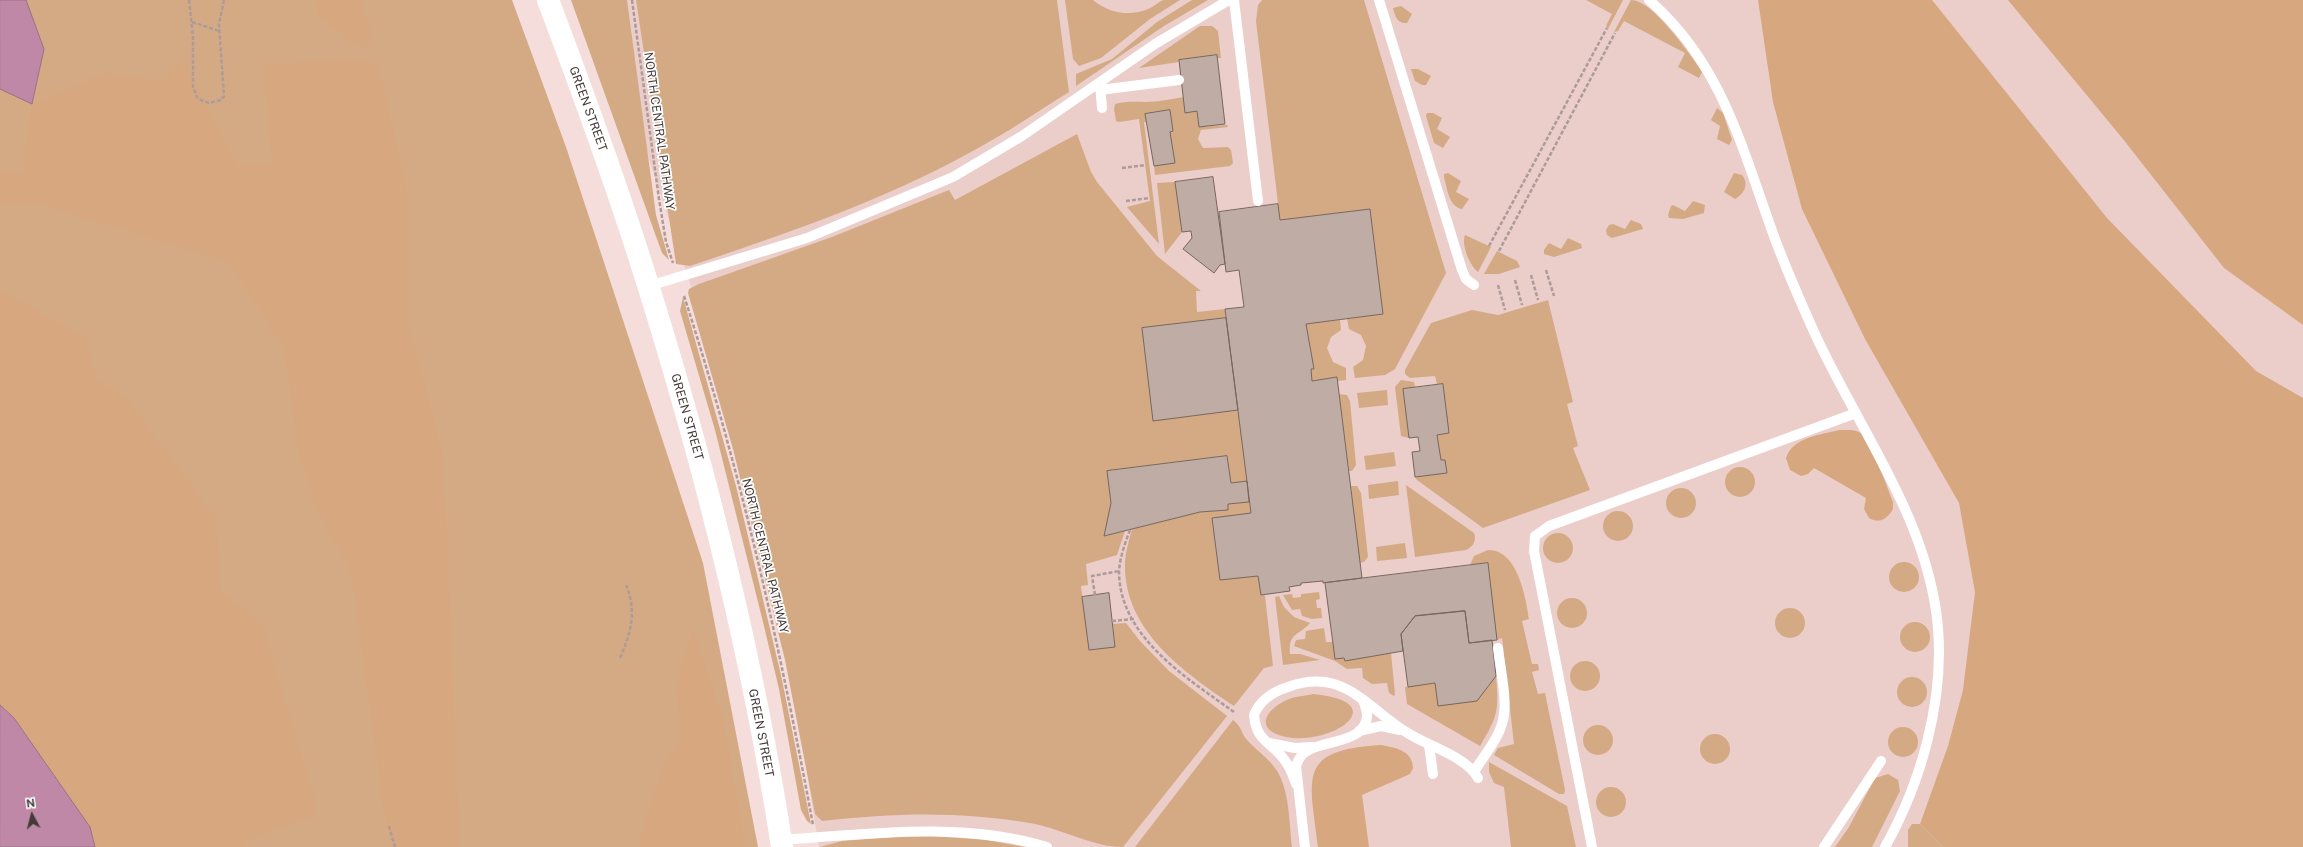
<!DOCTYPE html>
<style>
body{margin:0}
#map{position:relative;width:2303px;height:847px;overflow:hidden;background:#f4dddb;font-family:"Public Sans",sans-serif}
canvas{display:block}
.north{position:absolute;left:12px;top:795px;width:40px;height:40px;-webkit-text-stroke:3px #fff;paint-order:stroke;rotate:353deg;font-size:11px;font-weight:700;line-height:16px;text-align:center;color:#423938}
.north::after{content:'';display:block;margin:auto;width:14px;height:18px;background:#423938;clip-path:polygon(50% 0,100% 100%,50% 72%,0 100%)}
</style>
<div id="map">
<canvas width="2303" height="847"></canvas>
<div class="north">N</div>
</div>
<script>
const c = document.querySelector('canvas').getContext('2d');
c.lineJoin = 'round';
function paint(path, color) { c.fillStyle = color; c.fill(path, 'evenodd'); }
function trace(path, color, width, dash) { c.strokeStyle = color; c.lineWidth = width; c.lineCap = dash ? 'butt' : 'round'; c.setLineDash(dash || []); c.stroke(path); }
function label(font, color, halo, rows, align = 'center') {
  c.font = font + ' "Public Sans",sans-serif'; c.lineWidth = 3.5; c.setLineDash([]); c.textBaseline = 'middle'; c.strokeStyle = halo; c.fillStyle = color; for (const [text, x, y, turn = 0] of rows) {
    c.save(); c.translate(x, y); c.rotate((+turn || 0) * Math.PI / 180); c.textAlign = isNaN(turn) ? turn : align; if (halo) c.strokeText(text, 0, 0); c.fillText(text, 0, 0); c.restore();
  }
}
paint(new Path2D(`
 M596,0H2303V847H819L789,663L702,319Z`), '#ebcdca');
paint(new Path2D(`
 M0,0H512L566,147L703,563L758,847H95L90,827L14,718L0,705Z
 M571,0H627L656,215L669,260L662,253Z
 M636,0H1057L1069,92C1037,112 1005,134 971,152C882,201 785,234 690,266L676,264Z
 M1065,0H1093C1108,13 1130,17 1148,9C1154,7 1159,1 1164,0C1169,0 1175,0 1180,0L1150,19L1101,58L1079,66L1073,59Z
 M1192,0H1208L1164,26L1076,86V74L1112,59L1157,22Z
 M1262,0H1364L1446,273L1395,369L1385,375L1355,378L1353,367L1363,360L1366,346L1361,335L1349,329L1347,319L1383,314L1370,209L1280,220L1256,21L1258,5Z
 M1586,0H1623L1608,29L1606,26L1612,14Z
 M1631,0C1652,0 1687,50 1699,67L1702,72L1699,78L1678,67L1685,53L1624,21L1618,31L1614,32Z
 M1401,6L1412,14L1407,23C1397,24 1395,16 1393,8Z
 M1200,26H1212L1218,31L1221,58H1217L1216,55L1179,60V62L1139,68Z
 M1411,69H1418L1431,76L1426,85H1422L1415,81Z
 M1184,97L1185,112L1197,111L1199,127L1227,125L1228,127L1201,130L1198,139L1203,148L1228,147L1231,150L1233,163L1230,166L1155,175L1154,166L1175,163L1170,132L1173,131L1170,110L1145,114L1146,122H1144L1159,244L1127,207L1150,201L1139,119L1119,122L1116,121L1114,109L1115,104C1127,101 1135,102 1146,102C1158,102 1171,99 1184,97Z
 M1717,108L1723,113L1732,140L1729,145L1717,139L1720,126L1711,120Z
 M1427,113H1433L1442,118L1437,129L1450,137L1443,148L1434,143L1426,116Z
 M1077,134L1091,172L1097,182L1157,256L1201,291H1196L1197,312L1225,309L1226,318L1142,328L1154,421L1238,410L1247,481L1231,483L1227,456L1107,471L1111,503L1104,536L1125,531L1117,555L1086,564L1088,585L1081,586L1089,650L1115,647L1113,624L1126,623L1140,641L1169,671L1227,716L1123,847C1093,847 1064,830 1035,824C959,811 898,813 822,821L815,814L785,660L733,449L688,293L689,289L699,284L832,237L949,190L955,200Z
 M1448,173L1461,181L1456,192L1469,199L1462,209C1449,207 1447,188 1444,177V174Z
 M1734,173L1742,175C1749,183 1745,194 1735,199L1724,192Z
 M1175,182L1182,232L1165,254L1157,183Z
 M1693,201L1705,205L1704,213L1683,219L1669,218L1668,215L1671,206L1673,205L1685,211Z
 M1631,220L1641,224L1643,229L1612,238L1607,235L1606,230L1609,225L1613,224L1625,229Z
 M1465,235L1491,247L1478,272C1470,266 1461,245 1465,235Z
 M1568,238L1581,244L1582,248L1554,257L1544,254V250L1549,243L1561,249Z
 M1497,251L1517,261L1520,267L1499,274H1484Z
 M683,297L736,486L781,675L811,824L807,821L801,810L779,689L763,622L715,430L680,311Z
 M1548,300L1573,402L1567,404L1578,446L1573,448L1590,490L1483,528L1417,480L1415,477L1447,472L1445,460H1441L1437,435L1449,433L1443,384H1437L1435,376L1410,378L1405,374V370L1431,323L1472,310L1498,315Z
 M1340,320L1341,330L1331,337L1327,348L1333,362L1346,368V380L1338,381L1337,377L1312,381L1311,369H1314L1306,324Z
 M1401,380L1414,382L1415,387L1403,389L1409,438L1401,436L1395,387Z
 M1387,390L1388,405L1359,408L1357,393Z
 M1339,394L1347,395L1350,401L1356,465L1352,471H1349Z
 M1394,452L1396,466L1366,470L1364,456Z
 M1725 482a15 15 0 1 1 30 0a15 15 0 1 1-30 0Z
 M1398,481L1399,495L1369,499L1368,485Z
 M1406,485L1474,533C1477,540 1473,547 1466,550L1415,557Z
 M1351,486H1357L1361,493L1368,557L1364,562L1359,563Z
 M1666 503a15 15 0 1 1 30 0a15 15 0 1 1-30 0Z
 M1249,502L1251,513L1212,518L1220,580L1258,576L1261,594L1265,596L1273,666L1264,668L1234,706C1186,674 1124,631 1125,565C1125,553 1129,541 1132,529L1200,512L1228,510V504Z
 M1603 526a15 15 0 1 1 30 0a15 15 0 1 1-30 0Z
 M1543 548a15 15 0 1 1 30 0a15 15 0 1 1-30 0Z
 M1405,543L1407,558L1377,561L1376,547Z
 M1488,550C1517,549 1526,597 1529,619L1522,621L1532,664H1538L1539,670L1532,672L1538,694L1545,693L1565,790L1564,794H1559L1494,755L1498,748L1514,744L1502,638L1497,640L1488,563L1470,565L1474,556Z
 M1889 577a15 15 0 1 1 30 0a15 15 0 1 1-30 0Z
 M1319,592L1320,599L1316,600L1317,608H1321L1322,618L1312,619L1302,616L1300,609L1292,610L1283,595L1292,594L1293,598L1301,597V594Z
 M1279,596L1284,607L1294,617L1310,623C1299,636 1288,632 1290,654H1300L1320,660L1283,665L1275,597Z
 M1557 613a15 15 0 1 1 30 0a15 15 0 1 1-30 0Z
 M1775 623a15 15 0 1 1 30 0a15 15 0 1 1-30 0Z
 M1900 637a15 15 0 1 1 30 0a15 15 0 1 1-30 0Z
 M1324,628L1326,642H1333L1345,661L1391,653L1395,694L1394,696L1389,693L1387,683L1372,684L1363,678L1362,668L1347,669L1335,661L1294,646L1296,640L1305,639L1306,631Z
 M1570 676a15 15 0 1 1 30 0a15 15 0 1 1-30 0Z
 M1496,676C1499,711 1498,716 1480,746L1407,704L1405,687Z
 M1897 692a15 15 0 1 1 30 0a15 15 0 1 1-30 0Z
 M1313,694C1395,702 1333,746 1286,737C1253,730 1265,709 1289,699C1296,696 1305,696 1313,694Z
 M1233,720C1243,728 1240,732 1247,740C1257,751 1269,758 1277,771C1290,792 1289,823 1292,847H1135Z
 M1583 740a15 15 0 1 1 30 0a15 15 0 1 1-30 0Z
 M1888 742a15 15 0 1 1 30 0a15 15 0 1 1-30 0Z
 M1700 749a15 15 0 1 1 30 0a15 15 0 1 1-30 0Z
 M1489,762L1567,806L1576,847H1511L1504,787L1494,783L1489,772Z
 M1888,774L1898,780L1900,791L1872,847H1835L1849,827L1875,778Z
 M1596 802a15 15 0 1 1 30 0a15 15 0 1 1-30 0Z
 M1912,824H1920L1943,847H1908V830Z
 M917,835L987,840L1024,847H820L842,841Z`), '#d4aa85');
paint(new Path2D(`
 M313,0H361L373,37L361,49L319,18Z
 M1758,0H1932L2107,218L2256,371L2303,398V847H1943L1920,824L1948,746L1963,690L1975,592L1959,503L1865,339L1802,209L1773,102Z
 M2008,0H2303V325L2224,268L2123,139Z
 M355,58L379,67L408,193L409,324L444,459L460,847H392L380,795V783L351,574L314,502L298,453L284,348L228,262L32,202L0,206V169L21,173L32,104L107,72L160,82L184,60L238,165L272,164L263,65Z
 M0,290L86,337L97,380L126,398L216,518L222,591L263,625L319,814L242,843L244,847H95L90,827L14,718L0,705Z
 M1839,430C1846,430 1855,429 1861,433C1870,441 1888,489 1893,502V509C1887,519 1880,524 1869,518L1864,509L1866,498L1814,468L1808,474L1801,476L1790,470L1786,458C1793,437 1820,435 1839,430Z
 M693,628L724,722L746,847H638L660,773L681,737L676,685Z
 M1381,745C1396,748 1412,750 1413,768L1410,774L1362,795L1369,847H1318C1310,777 1296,750 1381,745Z`), '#d7a87f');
const water = new Path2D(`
 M0,0H26L44,49L32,104L0,89Z
 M0,705L14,718L90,827L95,847H0Z`);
paint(water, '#bf88a6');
trace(water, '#9a7085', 1);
const building = new Path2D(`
 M1217,55L1225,124L1199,127L1197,111L1185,113L1179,60Z
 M1170,110L1173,131L1170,132L1175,163L1154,166L1145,114Z
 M1213,177L1225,264L1220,265L1214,273L1183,249L1192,238L1191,231L1182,232L1175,182Z
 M1278,204L1280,220L1370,209L1383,314L1306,324L1314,369H1311L1312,381L1337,377L1362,578L1323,583V581L1301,583V585L1289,587L1290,591L1261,595L1258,576L1220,580L1212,518L1251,513L1225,309L1244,307L1239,270L1226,272L1219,212Z
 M1226,318L1238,410L1153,421L1142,328Z
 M1443,384L1449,433L1437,435L1441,460H1445L1447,473L1415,477L1412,452L1420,451L1418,437L1409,438L1403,389Z
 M1227,456L1231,483L1247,481L1249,502L1228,504V510L1200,512L1104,536L1111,503L1107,471Z
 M1488,563L1497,640L1469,643L1465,611L1415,616L1401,634L1403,651L1345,661L1344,658L1335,659L1325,583Z
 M1109,593L1115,647L1089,650L1082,597Z
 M1465,611L1469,643L1492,640L1496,676L1477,701L1438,706L1435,683L1408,687L1401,634L1415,616Z`);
paint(building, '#bfaca4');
trace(building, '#78665f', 1);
trace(new Path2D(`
 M189,0L193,36V87L198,99L209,103L221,100L224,96L219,24L224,0
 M632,0L659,199L666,242L673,263
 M192,22L219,31
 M1122,168L1145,165
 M1126,201L1149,198
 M1489,246L1607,28
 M1499,251L1615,33
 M1546,270L1554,296
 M1531,275L1538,300
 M1515,280L1522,305
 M1498,285L1505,310
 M684,296C740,468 780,646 813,825
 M1130,530C1125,543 1120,557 1119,571C1119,637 1187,678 1234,712
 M1095,595L1092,576L1119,571
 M1112,621L1134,619
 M620,658C631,633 637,611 626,585
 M389,826L395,847`), '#ad9b9a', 2.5, [4, 2]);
trace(new Path2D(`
 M1234,0L1258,201
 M1379,0L1462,270L1466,279L1474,285
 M1649,0C1723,64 1743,152 1775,239C1787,271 1801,303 1815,334C1859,430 1929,520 1938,628C1944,702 1921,783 1885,847
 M1100,84L1102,108
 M1100,90L1179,80
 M649,286L807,238L953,177L1022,136L1155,44L1229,0
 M1359,731L1381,726L1400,730
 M1269,743L1295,748L1312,747
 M1429,745L1433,774
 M1474,772C1484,755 1499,739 1503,720C1508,701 1500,668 1498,648
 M1296,784C1293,775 1290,766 1283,758C1269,741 1256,740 1254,715C1260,700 1272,692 1288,687C1343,667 1365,706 1406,732C1427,746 1466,756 1478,778
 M781,840C869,834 961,821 1047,847
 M1305,847L1296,766C1298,760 1301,754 1307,751C1324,740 1368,743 1367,714C1366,709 1365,703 1362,699
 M1592,847L1534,551L1535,536L1549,526L1856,413
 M1824,847L1881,761`), '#fff', 10);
trace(new Path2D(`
 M548,0C584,95 619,191 649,288C706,471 753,658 782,847`), '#fff', 22);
label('12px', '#423938', '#fff', [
 ["GREEN STREET",588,109,70],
 ["NORTH CENTRAL PATHWAY",659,131,82],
 ["GREEN STREET",687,417,74],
 ["NORTH CENTRAL PATHWAY",765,556,76],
 ["GREEN STREET",761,733,79]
]);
</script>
